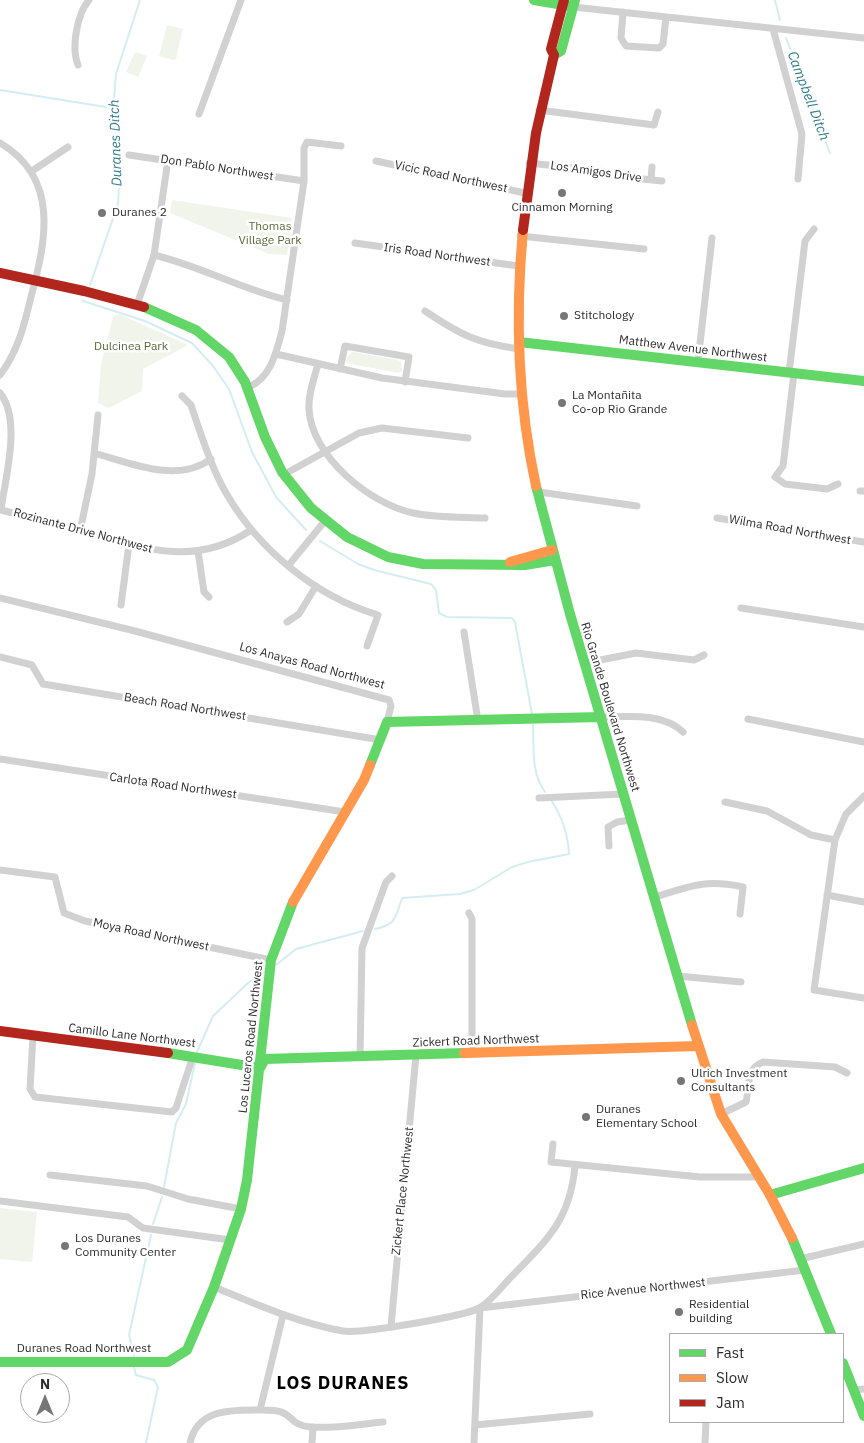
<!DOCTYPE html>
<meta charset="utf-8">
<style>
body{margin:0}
#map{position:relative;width:864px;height:1443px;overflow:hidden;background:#fff;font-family:"IBM Plex Sans",sans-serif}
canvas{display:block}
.legend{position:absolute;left:669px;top:1333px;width:175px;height:90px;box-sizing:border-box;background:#fff;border:1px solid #ababab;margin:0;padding:6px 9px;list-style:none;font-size:15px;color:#2c2c2c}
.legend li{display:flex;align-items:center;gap:10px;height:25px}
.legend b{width:25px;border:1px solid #ababab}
.north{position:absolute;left:20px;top:1373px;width:50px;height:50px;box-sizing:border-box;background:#fff;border:1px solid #ababab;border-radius:50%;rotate:0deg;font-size:14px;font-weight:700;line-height:20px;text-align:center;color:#2c2c2c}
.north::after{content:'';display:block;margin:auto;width:18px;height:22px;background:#767676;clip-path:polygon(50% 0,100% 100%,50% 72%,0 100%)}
</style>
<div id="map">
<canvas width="864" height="1443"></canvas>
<ul class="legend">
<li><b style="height:6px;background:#63d668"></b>Fast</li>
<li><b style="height:6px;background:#ff974d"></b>Slow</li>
<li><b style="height:6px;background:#b3261e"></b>Jam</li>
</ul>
<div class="north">N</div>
</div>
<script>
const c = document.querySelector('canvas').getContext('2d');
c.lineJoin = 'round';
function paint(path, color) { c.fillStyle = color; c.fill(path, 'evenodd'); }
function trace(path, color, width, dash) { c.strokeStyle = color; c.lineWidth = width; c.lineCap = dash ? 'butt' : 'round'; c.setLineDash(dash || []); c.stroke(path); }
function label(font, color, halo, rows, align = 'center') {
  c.font = font + ' "IBM Plex Sans",sans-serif'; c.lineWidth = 5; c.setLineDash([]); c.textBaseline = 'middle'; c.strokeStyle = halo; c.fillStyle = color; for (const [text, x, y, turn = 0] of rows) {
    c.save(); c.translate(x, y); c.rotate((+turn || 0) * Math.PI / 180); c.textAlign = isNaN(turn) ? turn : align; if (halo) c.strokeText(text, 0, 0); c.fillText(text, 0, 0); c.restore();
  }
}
paint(new Path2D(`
 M167,25L183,29L176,59L173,60L159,56Z
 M137,52L147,56L138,77L126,72L134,54Z
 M172,200L292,218L287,255L269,254L170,213Z
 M119,314L188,345L143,369L142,391L109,408L98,403L101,364L113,317Z
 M353,352L398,360L401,362L402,370L399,373L346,363L348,356Z
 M0,1208L37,1212L32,1262L0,1259Z`), '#f1f4ea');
trace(new Path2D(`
 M775,0L780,20
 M786,38L830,153
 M0,90L106,107
 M90,285L118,204L119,184L113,111L116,74L140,0
 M83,301L145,321L192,343L213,366L229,389L252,452L276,497L306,530
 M320,541L358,564L374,570L431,584L436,590L439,613L447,617L512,618L515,622L532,714
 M533,725C534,749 531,773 545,792
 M375,929C397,924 395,918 402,898L460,894L474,890L512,867L528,862L569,854C568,834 563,818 551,800
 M276,965L296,949L363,931
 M197,1052L213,1016L248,983L264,972
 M164,1187L176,1123L186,1104L195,1063
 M153,1224L162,1197
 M134,1356L129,1335L151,1235
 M134,1367L136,1375L154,1380L158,1387L146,1443`), '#d4edf2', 2);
trace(new Path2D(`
 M573,7L864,38
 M623,12L621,38L626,46L659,48L663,44L666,17
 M773,29L802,134L798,179
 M78,65C71,48 77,14 89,0
 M539,110L654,125L658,112
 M199,114L241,0
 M0,143C60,178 46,241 31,297C24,326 18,351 0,375
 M129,155L304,181
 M376,161L525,193
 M529,163L601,171L614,176L662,181
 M32,171L68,147
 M651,180L652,167
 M520,236L644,249
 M355,243L518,266
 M154,255C200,266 241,289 287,300
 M137,305L154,255L168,160
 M425,311C461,335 476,343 519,349
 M276,354L382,378L505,394H522
 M698,361L712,238
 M318,364C314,379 308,394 309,409C311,456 370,504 413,513C437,518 461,517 485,518
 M340,369L345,346L409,357L405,382
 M789,373L805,241L814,229
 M794,373L783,466L775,477L785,484L827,489L838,484
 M249,387C271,377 276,353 282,331L304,181V148L307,142L341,146
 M0,393C22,420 5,478 1,510C28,517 55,524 82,531C141,548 195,568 251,530
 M182,396L191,405C200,432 212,469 226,493C259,550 315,596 378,615L367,646
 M94,453C130,463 177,484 211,459
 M283,475L359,433L382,428L468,438
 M860,491H864
 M539,492L637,506
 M717,518L864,542
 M80,531L92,474L98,415
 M198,551L204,592L209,597
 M288,566L324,522
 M0,598L135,631L389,700L391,706L387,722
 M121,605L129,544
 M741,608L864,627
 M287,622L299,614L316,586
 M464,632L478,721
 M0,657L32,665L43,684L381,740
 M585,663L636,653L694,660L704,655
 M601,717C627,717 662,712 683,732
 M748,719L864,742
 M0,759L345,812
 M864,796L846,814L835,840L814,990L864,998
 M539,798L623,794
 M725,802L767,811L811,835L835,840
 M609,846L608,827L617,822L631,820
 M0,870L55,877L64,913L85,921L271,960
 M827,895L864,902
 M655,897C691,886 704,879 743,887L740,914
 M469,913L472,919V1054
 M678,976L741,982
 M33,1036L30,1089L35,1097L172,1112L176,1108L193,1056
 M360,1057L362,948L386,882L392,876
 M721,1114L746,1102C750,1086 745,1069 763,1062L835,1067L847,1073
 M553,1144L551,1162L700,1177H759
 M50,1175L147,1186L188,1199L241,1209
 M0,1201L128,1217L143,1228L230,1240
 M800,1259L864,1244
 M214,1287C256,1304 298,1323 343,1331C360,1334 468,1316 481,1307C493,1299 503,1285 513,1275C549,1238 570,1219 575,1166
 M391,1326L416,1055
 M854,1390L864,1389
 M260,1410L283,1315
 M475,1425L590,1414
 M190,1443C197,1411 226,1410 254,1410C262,1410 273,1409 281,1412C292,1415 291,1425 310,1427C333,1429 360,1424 383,1422
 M312,1443L313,1427
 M474,1443L480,1308L805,1270
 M705,1443L706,1422`), '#d1d1d1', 7);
trace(new Path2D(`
 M534,0L570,6
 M554,55L561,51L575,0
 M144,307L196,330L229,357L245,382L265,437L282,472L311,508L347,537L388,557L423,564L525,565L555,560
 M519,342L864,381
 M536,486L570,614L692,1025
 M370,765L387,722L601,717
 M168,1053L260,1068L265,1059L464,1053
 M770,1195L864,1168
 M792,1238L831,1334
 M0,1362H168L187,1350L214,1287L241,1209L247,1180L271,960L293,902
 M843,1363L864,1416`), '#63d668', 10);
trace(new Path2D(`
 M523,230C515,315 518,403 536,486
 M510,562L552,550
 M293,902L364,780L370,765
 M692,1025L721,1114L770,1195L792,1238
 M464,1053L698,1046`), '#ff974d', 10);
trace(new Path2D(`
 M523,230L536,133L554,55L551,49L564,0
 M0,273L84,291L144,307
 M0,1031L168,1053`), '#b3261e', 10);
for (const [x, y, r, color] of [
 [562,193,5,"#767676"],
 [102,213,5,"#767676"],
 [564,316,5,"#767676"],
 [562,403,5,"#767676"],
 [681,1081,5,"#767676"],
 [586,1117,5,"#767676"],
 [65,1246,5,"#767676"],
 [679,1312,5,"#767676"]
]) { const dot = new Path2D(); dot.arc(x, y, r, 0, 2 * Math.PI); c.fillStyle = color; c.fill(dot); trace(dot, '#fff', 2); }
label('12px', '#2c2c2c', '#fff', [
 ["Don Pablo Northwest",217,168,9],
 ["Los Amigos Drive",596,172,8],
 ["Vicic Road Northwest",451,177,12],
 ["Iris Road Northwest",437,255,8],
 ["Matthew Avenue Northwest",693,349,7],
 ["Wilma Road Northwest",790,530,10],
 ["Rozinante Drive Northwest",83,531,15],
 ["Los Anayas Road Northwest",312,666,15],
 ["Beach Road Northwest",185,707,9],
 ["Rio Grande Boulevard Northwest",610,707,73],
 ["Carlota Road Northwest",173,786,8],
 ["Moya Road Northwest",151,935,12],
 ["Camillo Lane Northwest",132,1036,7],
 ["Los Luceros Road Northwest",251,1037,-84],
 ["Zickert Road Northwest",476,1041,-2],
 ["Zickert Place Northwest",403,1191,-84],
 ["Rice Avenue Northwest",643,1289,-6],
 ["Duranes Road Northwest",84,1349]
]);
label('12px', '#2c2c2c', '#fff', [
 ["Cinnamon Morning",562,208,"center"],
 ["Duranes 2",112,213],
 ["Stitchology",574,316],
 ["La Montañita",572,396],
 ["Co-op Rio Grande",572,410],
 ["Ulrich Investment",691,1074],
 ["Consultants",691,1088],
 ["Duranes",596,1110],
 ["Elementary School",596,1124],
 ["Los Duranes",75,1239],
 ["Community Center",75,1253],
 ["Residential",689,1305],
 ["building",689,1319]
], 'left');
label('12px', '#596a37', '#fff', [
 ["Thomas",270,227],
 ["Village Park",270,241],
 ["Dulcinea Park",131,347]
]);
label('italic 14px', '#337c8c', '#fff', [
 ["Campbell Ditch",808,96,69],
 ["Duranes Ditch",116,143,-92]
]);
c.letterSpacing = '1px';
label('bold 18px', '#000', '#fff', [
 ["LOS DURANES",343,1384]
]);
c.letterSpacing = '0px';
</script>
